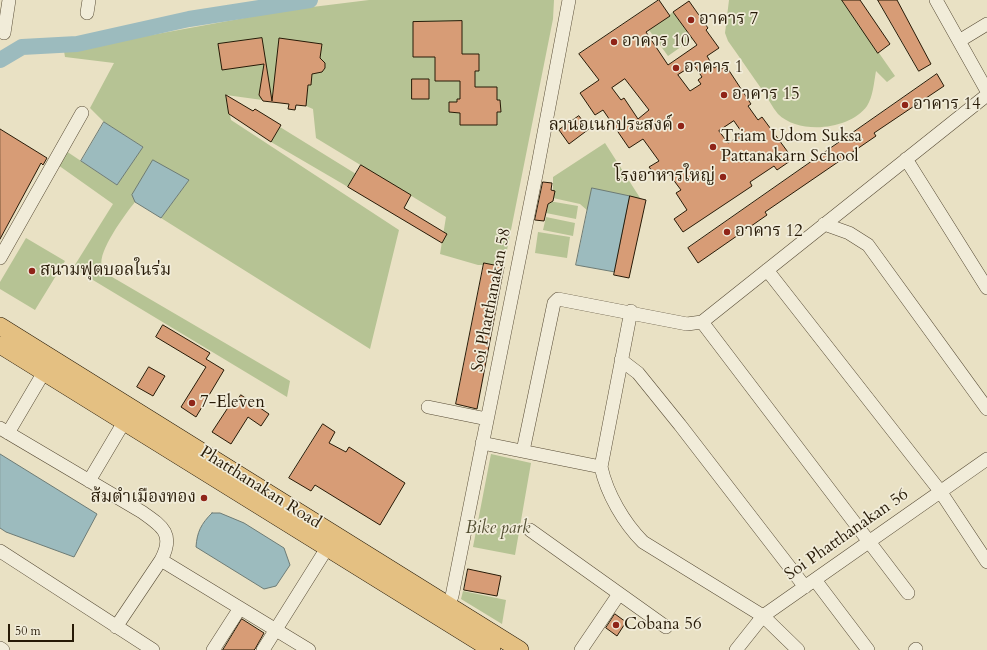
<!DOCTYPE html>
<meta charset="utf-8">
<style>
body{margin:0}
#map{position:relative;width:987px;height:650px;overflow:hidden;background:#e9e1c4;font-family:Cardo,serif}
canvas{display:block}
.scale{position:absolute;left:8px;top:624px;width:66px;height:18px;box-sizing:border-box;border:2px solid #271a07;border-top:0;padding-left:5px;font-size:12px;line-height:14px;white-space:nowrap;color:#271a07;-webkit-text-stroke:3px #f1ecd9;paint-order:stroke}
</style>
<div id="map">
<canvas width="987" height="650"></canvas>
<div class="scale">50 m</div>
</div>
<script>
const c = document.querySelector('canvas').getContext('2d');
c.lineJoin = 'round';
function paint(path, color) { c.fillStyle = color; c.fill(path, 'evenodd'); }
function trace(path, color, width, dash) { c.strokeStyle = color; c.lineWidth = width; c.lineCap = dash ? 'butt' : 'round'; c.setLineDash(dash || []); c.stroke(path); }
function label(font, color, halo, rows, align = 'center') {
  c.font = font + ' Cardo,"Noto Serif Thai",serif'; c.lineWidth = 3.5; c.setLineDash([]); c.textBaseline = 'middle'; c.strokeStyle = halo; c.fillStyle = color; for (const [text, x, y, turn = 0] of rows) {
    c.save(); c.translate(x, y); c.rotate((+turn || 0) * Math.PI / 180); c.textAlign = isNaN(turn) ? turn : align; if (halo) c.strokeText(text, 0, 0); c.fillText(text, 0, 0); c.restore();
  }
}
paint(new Path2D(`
 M369,0H554L553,19L504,265H478L440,254L446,217L316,138L313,109L306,106L226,95L231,120L399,230L370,349L161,218L189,180L133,195L135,202C126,213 97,252 102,266C103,269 106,272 107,274L290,381L287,397L73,268L113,204L58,165L66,151L117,185L143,147L104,122L90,108L114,63L65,57L64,51L288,10Z
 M729,0H842L895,76L887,82L876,71C874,82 873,97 867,106C850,130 799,135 778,114C772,107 768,98 763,91C751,74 740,58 728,41L725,33Z
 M673,12L692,39L668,56L649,30Z
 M280,127L356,174L348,187L271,142Z
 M605,143L642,201L588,211L580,204L553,198V177Z
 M549,201L578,206L576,219L546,213Z
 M546,217L575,223L573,236L543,230Z
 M538,232L570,237L567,258L535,253Z
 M26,238L65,261L35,310L0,289V282Z
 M491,454L531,463L515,555L473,547Z
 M463,591L506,600L502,624L461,599Z`), '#b6c394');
const water = new Path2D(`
 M104,122L143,147L117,185L81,161Z
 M153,160L189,180L161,218L135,202L132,195Z
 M592,188L630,196L615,272L576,265Z
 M0,454L97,514L74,557L6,532L0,528Z
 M212,513H220L244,523L284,548L290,565L276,586L264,589L196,547C197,532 201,524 212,513Z`);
paint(water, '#9cbbbe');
trace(water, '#6d7b75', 1);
trace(new Path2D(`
 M274,5L275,0`), '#9cbbbe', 9);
trace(new Path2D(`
 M0,60L22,47L77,44L189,19L310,0`), '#9cbbbe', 16);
const building = new Path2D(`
 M659,0L670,16L646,32L668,65L697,45L673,12L689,1L708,28L706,30L719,48L707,56L714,68L719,65L721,69L726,66L751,104L748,106L758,120L762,117L793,159L777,170L774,166L750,182L752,186L683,232L674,219L687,210L676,193L681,190L666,170L656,176L649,167L659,161L643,139L629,148L603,110L595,115L580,93L599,80L579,54ZM694,65L702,77L698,80L701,84L690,91L678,75ZM625,79L649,110L638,119L624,98L621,100L612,88ZM734,121L743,134L728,143L719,131Z
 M842,0H860L890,44L878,53Z
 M878,0H897L931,64L919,71Z
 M462,21V54H479V71H475V87H497V100H500L501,112H497V125H460V113L449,112V102H457V99H460V81H435V57H413V22Z
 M262,38L272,101L279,38L322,44L320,58L325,63V68L322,72L312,74L311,85H308L306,106L296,105L295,110L288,109L289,104L263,101L259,95L264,64L222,70L218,44Z
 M937,74L944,86L874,133L876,136L765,212L767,215L698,263L688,248Z
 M412,79H429V99H412Z
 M226,95L253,111L255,109L281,125L271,142L229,114Z
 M579,116L589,129L569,144L559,130Z
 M0,129L47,158L43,165L41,163L0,239Z
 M361,165L411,195L404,208L447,234L442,243L348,187Z
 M543,182L552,183L551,190L555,191L553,201L548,204L544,221L535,220Z
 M630,196L646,200L629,278L614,275Z
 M484,263L504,267L477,409L456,404Z
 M163,325L210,353L206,359L224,370L196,417L181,407L206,367L156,337Z
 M149,367L165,376L153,396L137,387Z
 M241,395L269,414L261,426L248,417L231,444L212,432L231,403L234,405Z
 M323,424L335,432L329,443L346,452L349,447L405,483L380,525L315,485L311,491L289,478Z
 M468,569L501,576L497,596L464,590Z
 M615,614L626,622L617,636L606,628Z
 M242,619L264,633L255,649L254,650H223Z`);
paint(building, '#d79c76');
trace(building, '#271a07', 1);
const minor = new Path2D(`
 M936,0L987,91
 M87,13L89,0
 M4,33L9,0
 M959,41L987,24
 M906,159L987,288
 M824,224L849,233L868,245L987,409
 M0,258L82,113
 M767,270L940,491L987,562
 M702,322L908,593
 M621,360L638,373L680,425L805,587
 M428,407L487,419
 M0,428L142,512C162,526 175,534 161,560L116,627
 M8,433L44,372
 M482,443L601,467C607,494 624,523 643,542L763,616L798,650
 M523,451L554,303L558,299L687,324L702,322L987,95
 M601,467L631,311
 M89,481L124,422
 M530,530L666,627
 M0,551L153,650
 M161,560L309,650
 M815,580L868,650
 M448,606L452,596L537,170L569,0
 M0,648L3,650
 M213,650L240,608
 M263,650L327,548
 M581,650L619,594
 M736,650L763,616L987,459
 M915,650L916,649`);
const major = new Path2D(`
 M0,326L520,650
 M0,345L492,650`);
trace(minor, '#584c36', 14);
trace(major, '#271a07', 18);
trace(minor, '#f1ecd9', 13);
trace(major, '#e4c082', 17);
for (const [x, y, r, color] of [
 [691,20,4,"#8f2418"],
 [614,42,4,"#8f2418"],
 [676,68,4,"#8f2418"],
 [724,95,4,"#8f2418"],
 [905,105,4,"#8f2418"],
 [681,126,4,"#8f2418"],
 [713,147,4,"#8f2418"],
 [723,177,4,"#8f2418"],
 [727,232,4,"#8f2418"],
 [32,271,4,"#8f2418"],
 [192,403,4,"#8f2418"],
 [204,498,4,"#8f2418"],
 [616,625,4,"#8f2418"]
]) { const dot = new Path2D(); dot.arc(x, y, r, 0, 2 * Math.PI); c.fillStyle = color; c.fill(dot); trace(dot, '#f1ecd9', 1.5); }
label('17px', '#271a07', '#f1ecd9', [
 ["อาคาร 7",699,20],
 ["อาคาร 10",622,42],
 ["อาคาร 1",684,68],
 ["อาคาร 15",732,95],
 ["อาคาร 14",913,105],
 ["ลานอเนกประสงค์",673,126,"right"],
 ["Triam Udom Suksa",721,137],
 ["Pattanakarn School",721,157],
 ["โรงอาหารใหญ่",715,177,"right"],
 ["อาคาร 12",735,232],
 ["สนามฟุตบอลในร่ม",40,271],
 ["7-Eleven",200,403],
 ["ส้มตำเมืองทอง",196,498,"right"],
 ["Cobana 56",624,625]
], 'left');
label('17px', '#271a07', '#f1ecd9', [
 ["Soi Phatthanakan 58",492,300,-79],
 ["Phatthanakan Road",260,488,32],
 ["Soi Phatthanakan 56",847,535,-35]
]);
label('italic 17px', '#524d31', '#f1ecd9', [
 ["Bike park",498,529]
]);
</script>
